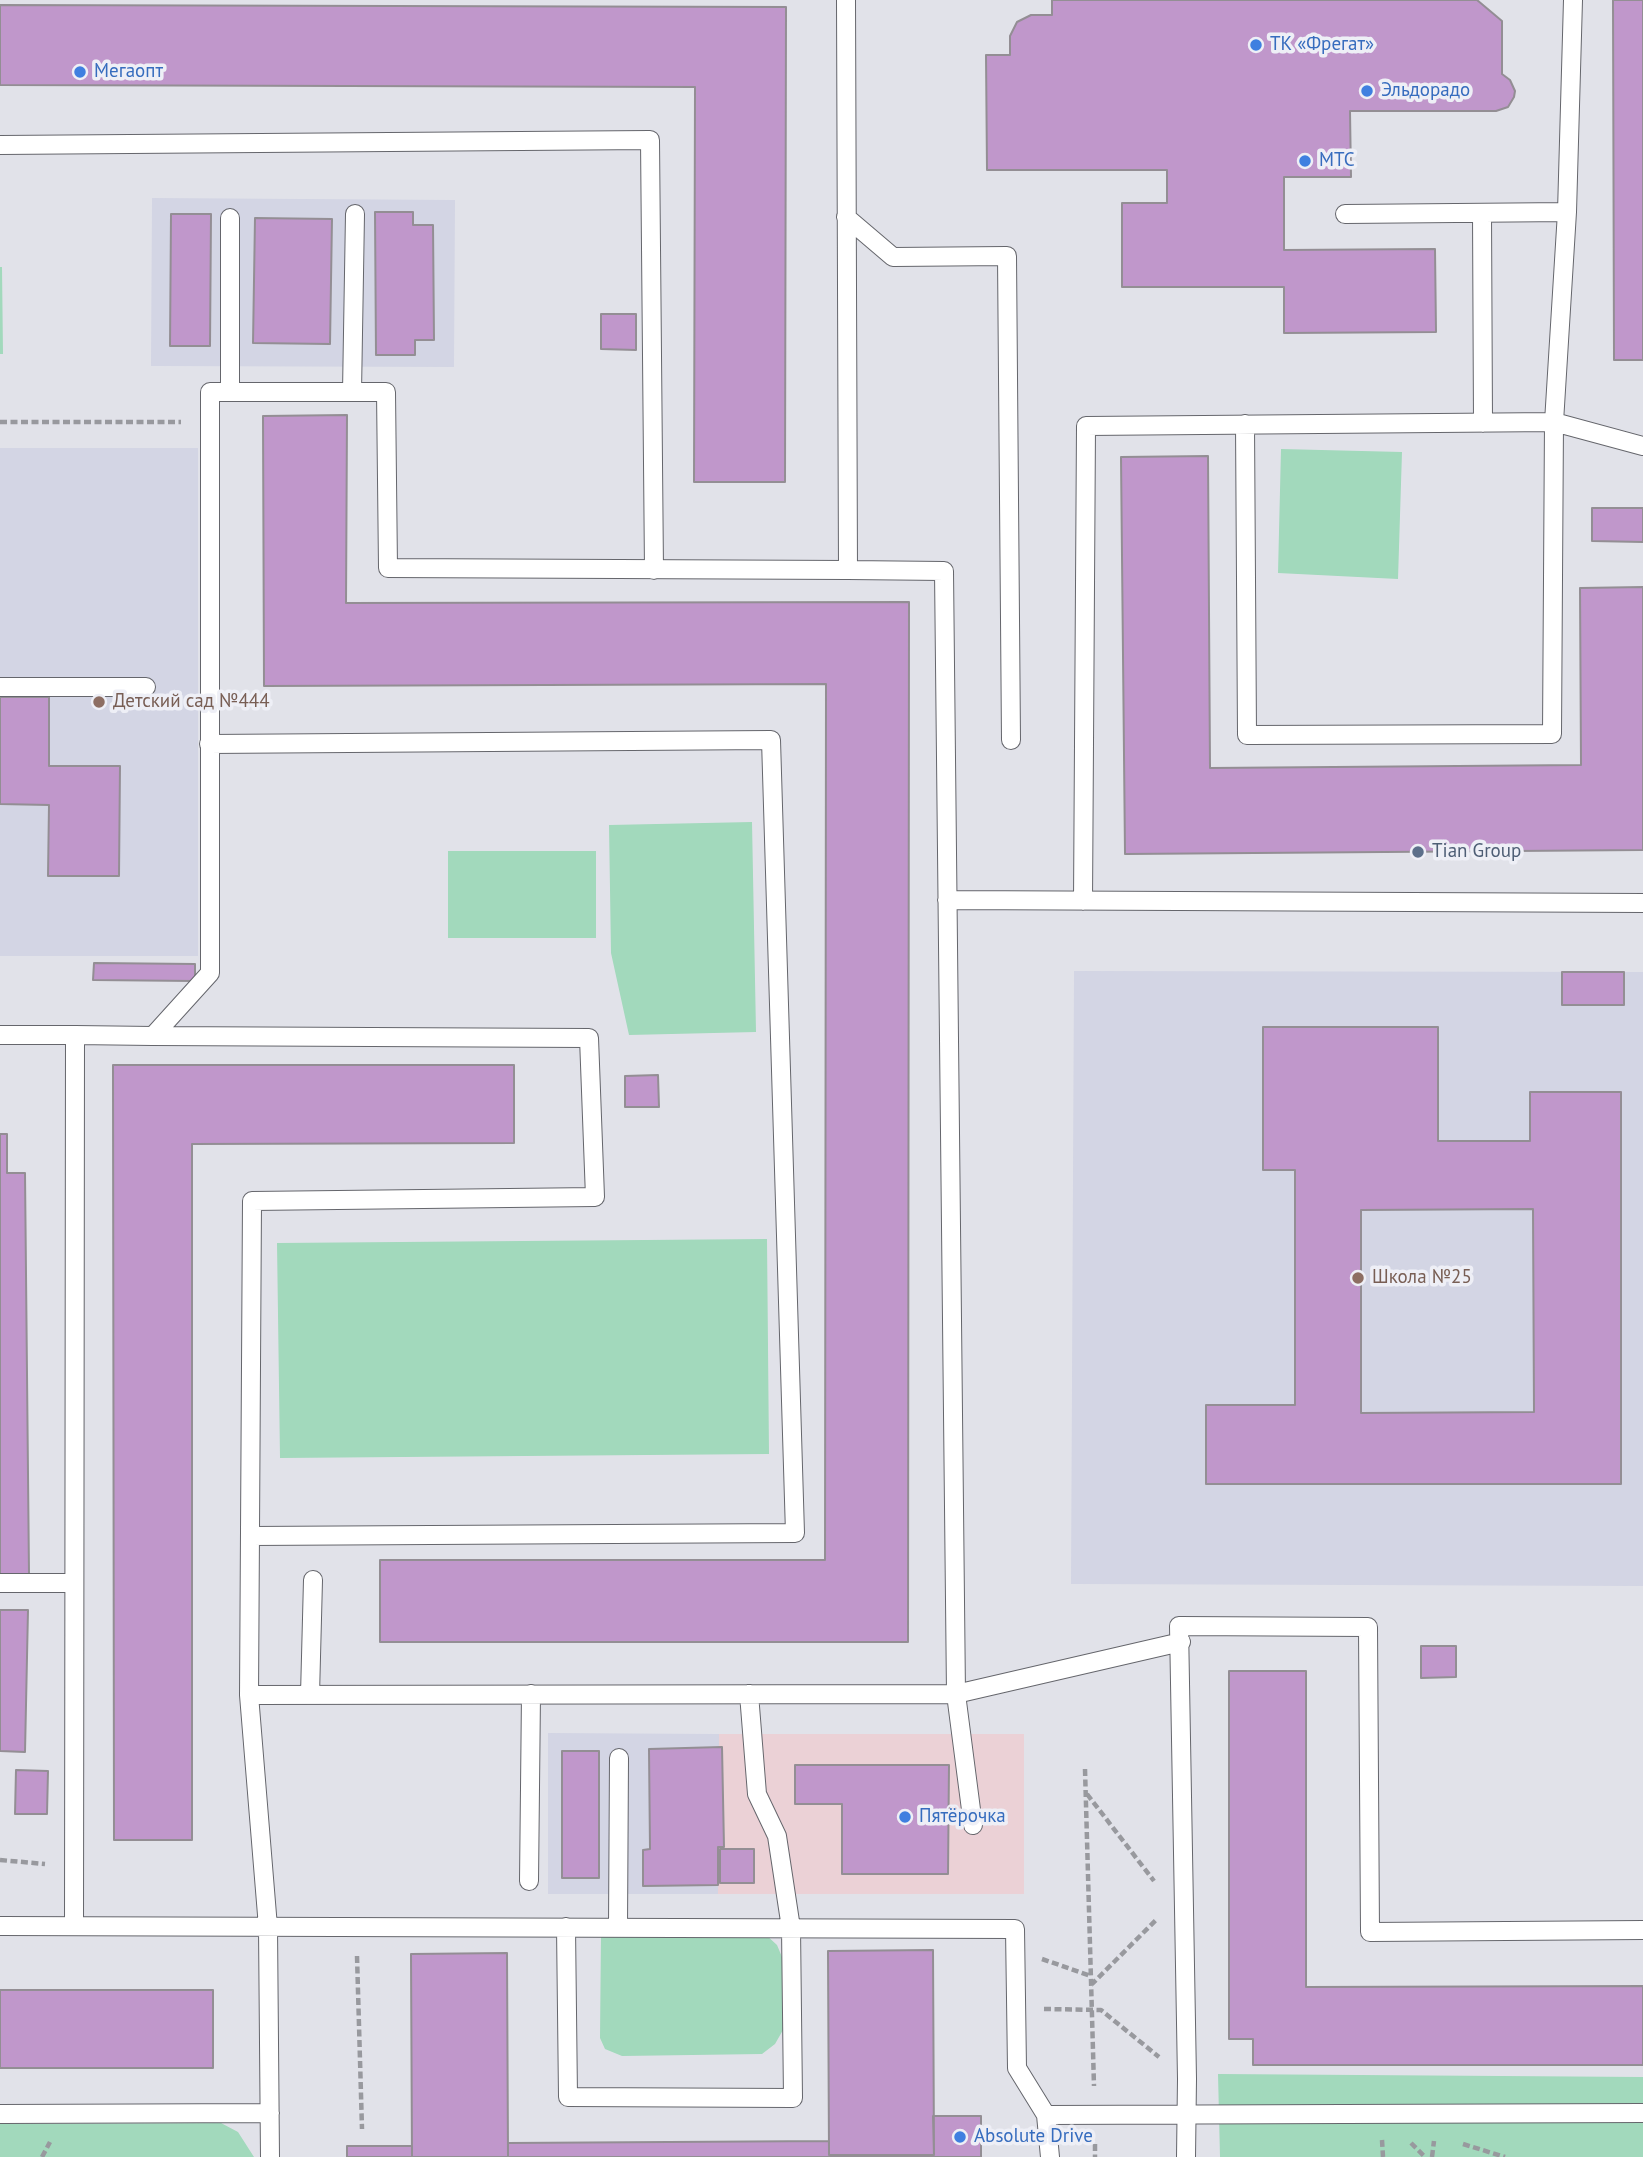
<!DOCTYPE html>
<meta charset="utf-8">
<style>
body{margin:0}
canvas{display:block;background:#e1e2e9}
</style>
<canvas width="1643" height="2157"></canvas>
<script>
const c = document.querySelector('canvas').getContext('2d');
c.lineJoin = 'round';
function paint(path, color) { c.fillStyle = color; c.fill(path, 'evenodd'); }
function trace(path, color, width, dash) { c.strokeStyle = color; c.lineWidth = width; c.lineCap = dash ? 'butt' : 'round'; c.setLineDash(dash || []); c.stroke(path); }
function label(font, color, halo, rows, align = 'center') {
  c.font = font + ' "PT Sans",sans-serif'; c.lineWidth = 7; c.setLineDash([]); c.textBaseline = 'middle'; c.strokeStyle = halo; c.fillStyle = color; for (const [text, x, y, turn = 0] of rows) {
    c.save(); c.translate(x, y); c.rotate((+turn || 0) * Math.PI / 180); c.textAlign = isNaN(turn) ? turn : align; if (halo) c.strokeText(text, 0, 0); c.fillText(text, 0, 0); c.restore();
  }
}
paint(new Path2D(`
 M719,1734H1024V1894H718Z`), '#ebd1d6');
paint(new Path2D(`
 M152,198L455,200L454,367L151,366Z
 M0,448H198V956H0Z
 M1074,971L1643,972V1586L1071,1584Z
 M548,1733L719,1734L718,1894H548Z`), '#d3d5e4');
paint(new Path2D(`
 M0,267H2L3,354H0Z
 M1281,449L1402,452L1398,579L1278,573Z
 M752,822L756,1032L629,1035L611,953L609,825Z
 M448,851H596V938H448Z
 M767,1239L769,1454L280,1458L277,1243Z
 M601,1934H765L777,1945L782,1957L783,2030L775,2044L762,2054L622,2056L605,2049L600,2038Z
 M1218,2074L1643,2077V2157H1220Z
 M221,2123L238,2132L254,2157H0V2124Z`), '#a2d9bc');
const building = new Path2D(`
 M1052,0H1477L1502,21V74L1510,80L1515,91L1514,97L1508,107L1496,111H1350L1351,177H1284V250L1435,249L1436,332L1284,333V287H1122V203H1167V170H987L986,55H1010V36L1017,22L1031,15H1052Z
 M1613,0H1643V360H1614Z
 M0,5L786,7L785,482H694L695,87L0,85Z
 M375,212H413V225H433L434,340H415V355H376Z
 M171,214H211L210,346H170Z
 M255,218L332,219L330,344L253,343Z
 M601,314H636V350L601,349Z
 M347,415L346,603L909,602L908,1642H380V1560H825L826,684L264,686L263,416Z
 M1208,456L1210,768L1581,765L1580,588L1643,587V850L1125,854L1121,457Z
 M1592,508H1643V542L1592,541Z
 M0,697H49V766H120L119,876H48L49,805L0,804Z
 M94,963L195,964V981L93,980Z
 M1562,972H1624V1005H1562Z
 M1263,1027H1438V1141H1530V1092H1621V1484H1206V1405H1295V1170H1263ZM1533,1209L1534,1412L1361,1413V1210Z
 M113,1065H514V1143L192,1144V1840H114Z
 M658,1075L659,1107H625V1076Z
 M0,1134H7V1173H25L29,1574H0Z
 M0,1610H28L25,1752L0,1751Z
 M1421,1646H1456V1677L1421,1678Z
 M1229,1671H1306V1987L1643,1986V2065H1253V2039H1229Z
 M722,1747L724,1847H718V1885L643,1886V1850L650,1849L649,1749Z
 M562,1751H599V1878H562Z
 M795,1765H949L948,1874H842V1804H795Z
 M16,1770L48,1771L47,1814H15Z
 M720,1849H754V1883H720Z
 M933,1950L934,2155H829L828,1951Z
 M507,1953L508,2157H412L411,1954Z
 M0,1990H213V2068H0Z
 M933,2116H981V2157H508V2143L829,2141V2155H934Z
 M347,2146H412V2157H347Z`);
paint(building, '#c097cb');
trace(building, '#938e94', 2);
const service = new Path2D(`
 M0,145L650,140L654,570
 M1482,213L1483,423
 M1345,214L1567,212
 M846,217L893,257L1007,256L1011,740
 M230,218V392
 M352,392L355,214
 M1245,424L1247,735L1552,734L1554,422L1567,212L1573,0
 M0,687H146
 M209,744L771,740L795,1533L250,1536
 M947,900L1643,903
 M1083,901L1086,426L1554,422L1643,446
 M0,1035H75
 M153,1036L589,1038L595,1197L252,1201L249,1695L268,1927L270,2157
 M0,1583H74
 M249,1695L956,1694L944,571L848,570L846,0
 M310,1695L313,1580
 M973,1825L956,1694L1181,1642
 M529,1881L531,1694
 M0,1926L1015,1929L1017,2068L1046,2115L1050,2157
 M74,1926L75,1035L153,1036L210,973V392H386L388,568L848,570
 M566,1927L568,2097L793,2098L791,1928L777,1836L757,1794L749,1694
 M618,1927L619,1758
 M0,2114L270,2113
 M1046,2115L1643,2113
 M1186,2157L1187,2079L1179,1626L1368,1627L1370,1932L1643,1930`);
trace(service, '#65666c', 20);
trace(new Path2D(`
 M0,422H181
 M1085,1769L1094,2086
 M1087,1794L1154,1881
 M0,1860L45,1864
 M357,1956L362,2129
 M1042,1959L1091,1976
 M1091,1985L1156,1920
 M1044,2009L1101,2010L1159,2057
 M1382,2140L1383,2157
 M1411,2143L1425,2157
 M1095,2144V2157
 M1463,2144L1505,2157
 M42,2157L50,2142
 M1432,2157L1434,2141`), '#98999e', 4.5, [7, 3.5]);
trace(service, '#fff', 18);
for (const [x, y, r, color] of [
 [1256,45,7,"#3f7fe0"],
 [80,72,7,"#3f7fe0"],
 [1367,91,7,"#3f7fe0"],
 [1305,161,7,"#3f7fe0"],
 [99,702,7,"#8d6e63"],
 [1418,852,7,"#5c6f8a"],
 [1358,1278,7,"#8d6e63"],
 [905,1817,7,"#3f7fe0"],
 [960,2137,7,"#3f7fe0"]
]) { const dot = new Path2D(); dot.arc(x, y, r, 0, 2 * Math.PI); c.fillStyle = color; c.fill(dot); trace(dot, '#eeeff6', 2.5); }
label('19px', '#366cbe', '#eeeff6', [
 ["ТК «Фрегат»",1270,45],
 ["Мегаопт",94,72],
 ["Эльдорадо",1381,91],
 ["МТС",1319,161],
 ["Пятёрочка",919,1817],
 ["Absolute Drive",974,2137]
], 'left');
label('19px', '#785e54', '#eeeff6', [
 ["Детский сад №444",113,702],
 ["Школа №25",1372,1278]
], 'left');
label('19px', '#4e5e75', '#eeeff6', [
 ["Tian Group",1432,852]
], 'left');
</script>
